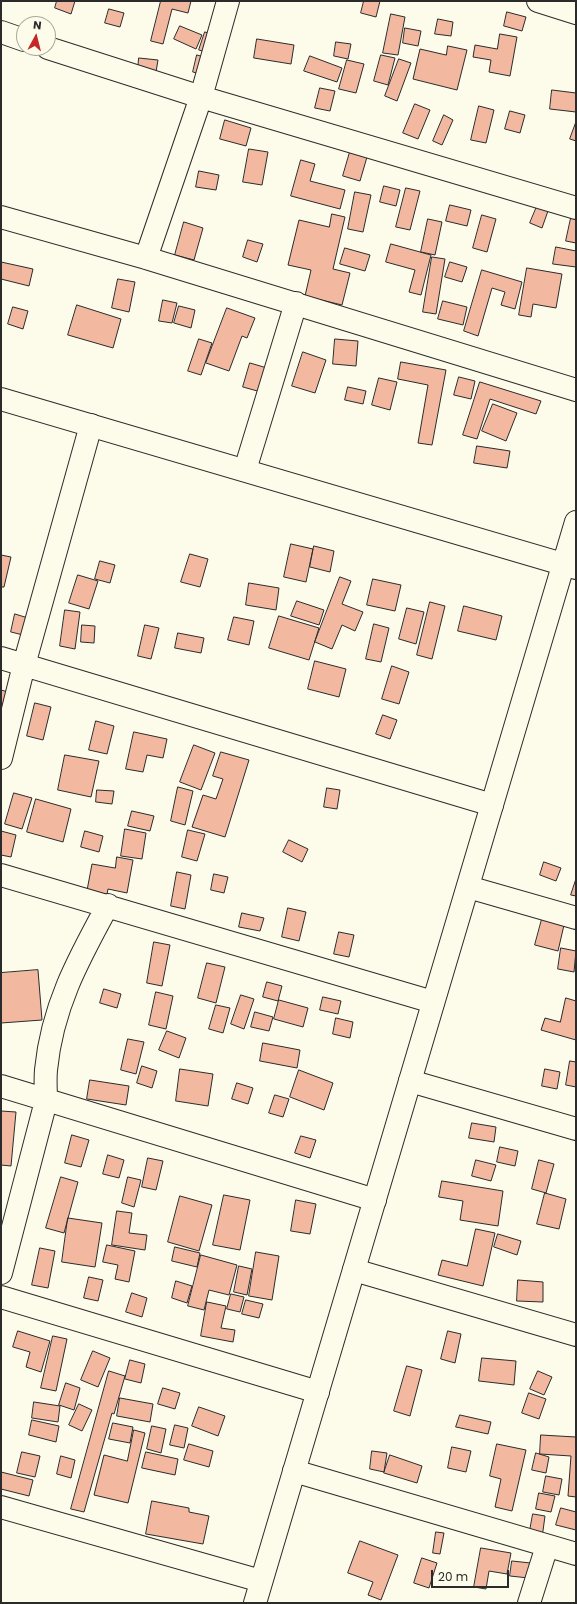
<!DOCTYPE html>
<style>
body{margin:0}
#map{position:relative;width:577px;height:1604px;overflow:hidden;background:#fdfbea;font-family:Poppins,sans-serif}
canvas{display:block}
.frame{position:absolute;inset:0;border:2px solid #2b2b2b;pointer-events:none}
.north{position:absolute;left:16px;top:16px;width:40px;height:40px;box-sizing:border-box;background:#fdfbea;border:1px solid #a9a89e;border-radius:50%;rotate:7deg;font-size:11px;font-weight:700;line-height:16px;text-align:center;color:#2b2b2b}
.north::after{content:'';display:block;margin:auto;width:14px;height:18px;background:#c62828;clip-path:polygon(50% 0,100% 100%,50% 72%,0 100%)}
.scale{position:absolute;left:431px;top:1570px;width:78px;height:18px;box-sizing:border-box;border:2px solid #2b2b2b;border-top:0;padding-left:5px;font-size:12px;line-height:14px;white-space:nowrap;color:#2b2b2b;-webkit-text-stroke:3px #fdfbea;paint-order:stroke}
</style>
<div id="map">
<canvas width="577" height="1604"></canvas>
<div class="frame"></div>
<div class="north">N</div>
<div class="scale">20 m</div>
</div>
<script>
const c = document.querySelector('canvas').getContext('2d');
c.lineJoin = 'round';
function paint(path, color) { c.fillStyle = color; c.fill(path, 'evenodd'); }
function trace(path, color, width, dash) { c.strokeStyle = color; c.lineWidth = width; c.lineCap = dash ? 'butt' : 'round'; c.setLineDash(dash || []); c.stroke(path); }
const building = new Path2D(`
 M57,1H75L71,14L55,8Z
 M161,1H191L188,13L172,9L163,44L151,41Z
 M364,1H380L376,17L361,13Z
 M109,9L124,13L120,27L105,23Z
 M507,12L526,17L522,31L504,26Z
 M391,14L405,17L398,55L383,53Z
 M438,19L453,22L451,36L435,34Z
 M180,26L202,35L196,49L174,39Z
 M405,28L421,31L418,46L403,43Z
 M205,32L221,37L215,55L199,50Z
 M500,34L517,37L510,76L489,72L491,60L473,57L475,45L497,49Z
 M257,39L294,45L291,64L254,58Z
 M336,42L351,44L348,59L334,56Z
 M448,46L467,50L457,90L413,79L420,49L446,55Z
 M197,55L211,59L207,76L193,72Z
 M381,55L395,58L388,85L374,81Z
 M310,56L342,68L337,82L304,71Z
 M139,58L158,60L156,72L138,70Z
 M399,59L411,63L397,101L385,96Z
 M347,60L364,64L356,93L339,89Z
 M320,88L335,91L330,111L315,108Z
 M552,90L576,93V112L550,109Z
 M415,104L430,110L418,139L403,133Z
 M479,106L494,110L486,143L471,140Z
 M510,111L525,115L520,133L505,129Z
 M444,115L453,120L442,145L433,141Z
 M225,120L251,128L246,146L220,139Z
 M576,122V141L570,139Z
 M249,149L268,152L262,185L243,182Z
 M350,152L367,157L360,181L343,176Z
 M301,160L315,164L310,181L345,190L340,209L291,196Z
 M199,171L219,175L216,190L196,187Z
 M384,186L400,190L396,206L380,202Z
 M406,188L420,191L410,230L396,227Z
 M355,192L371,195L363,232L348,229Z
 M538,204L549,208L542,228L530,223Z
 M450,205L471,210L467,226L446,221Z
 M332,214L345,217L333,269L350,273L342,305L305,296L311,270L288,265L299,220L329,227Z
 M482,215L496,219L487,252L473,248Z
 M571,218L576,219V243L566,241Z
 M428,219L442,222L435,255L421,252Z
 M184,222L203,228L194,260L175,255Z
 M248,240L263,244L257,262L243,257Z
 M391,244L431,255L421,295L409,292L415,270L386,262Z
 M556,247L576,251V267L553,264Z
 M345,248L370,255L365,271L340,264Z
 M432,257L445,259L436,314L423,312Z
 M1,262L33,269L29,286L1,279Z
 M450,262L467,267L462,282L445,277Z
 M527,268L562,274L556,308L533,304L531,317L519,315Z
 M482,270L522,282L515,309L501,305L505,292L492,288L478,336L464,331Z
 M118,279L135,282L129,312L112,308Z
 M163,300L177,303L172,323L159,321Z
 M443,301L467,307L463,325L438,319Z
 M77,305L121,319L113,348L68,335Z
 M179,306L195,310L191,328L174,323Z
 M13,307L28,311L23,329L8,324Z
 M227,308L255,318L247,338L242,336L229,371L206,363Z
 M199,339L212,343L201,375L188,371Z
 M335,339L358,341L356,366L333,364Z
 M303,352L326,360L315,393L292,386Z
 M401,362L446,370L432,445L418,443L428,385L398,379Z
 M250,363L267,368L261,392L243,387Z
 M459,377L475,381L471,399L454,395Z
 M379,378L397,382L390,410L372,405Z
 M480,382L541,401L536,414L490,399L477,439L463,435Z
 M348,387L366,391L363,404L345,400Z
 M493,404L517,413L506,441L482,431Z
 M477,446L510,451L507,468L474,463Z
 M291,544L313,549L306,582L284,577Z
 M314,546L334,551L330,572L310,567Z
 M190,554L208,559L200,587L181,582Z
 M1,555L11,557L4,587H1Z
 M100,561L115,565L110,583L95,579Z
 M78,575L98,581L89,609L69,603Z
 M340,577L351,581L342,604L363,612L355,631L342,625L332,649L315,642Z
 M373,579L401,585L395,611L367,605Z
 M249,583L279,588L276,610L246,605Z
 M297,601L324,610L319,625L291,616Z
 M430,602L445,606L432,659L417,655Z
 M464,606L502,616L496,640L458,631Z
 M407,608L424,612L416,644L399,639Z
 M65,610L80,612L75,649L60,646Z
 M15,614L28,618L23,635L11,632Z
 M279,616L319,628L309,660L269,648Z
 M234,617L254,621L249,645L228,640Z
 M374,624L389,628L381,662L366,659Z
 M82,625L95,626L94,643L81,642Z
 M145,625L159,628L151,659L138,656Z
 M178,633L204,638L201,653L175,648Z
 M315,661L346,669L339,697L308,689Z
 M392,666L409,672L399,704L382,699Z
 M1,690L8,692L2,710H1Z
 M35,703L51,707L43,740L27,736Z
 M383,715L397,720L390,739L376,734Z
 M96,721L114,726L107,754L89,750Z
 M134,732L167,739L163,758L147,755L143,772L126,769Z
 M194,745L215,753L201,790L180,782Z
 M221,752L249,760L225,837L192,827L203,795L216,799L223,779L213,776Z
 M65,755L99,761L91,797L58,790Z
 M178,787L193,791L185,825L171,821Z
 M327,788L340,790L337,809L324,807Z
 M97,790L114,791L112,804L96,802Z
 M14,793L32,798L22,829L5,824Z
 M36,799L71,809L63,842L27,832Z
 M132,811L154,816L150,831L128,826Z
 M125,829L146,833L142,859L121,856Z
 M188,830L205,834L197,861L182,857Z
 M1,831L16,835L11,857L1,855Z
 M85,831L103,836L99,852L81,847Z
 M289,840L308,849L302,862L283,852Z
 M117,857L133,860L127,893L108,889L105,905L85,901L92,864L115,868Z
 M544,862L561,868L556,881L540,875Z
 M177,872L191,875L185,909L171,906Z
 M214,874L228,877L224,893L211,890Z
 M576,879V896L571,895Z
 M288,908L306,912L299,941L282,937Z
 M242,913L264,918L260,931L239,927Z
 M542,919L564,925L558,951L535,945Z
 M339,932L354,935L349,957L334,954Z
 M154,942L170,945L162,986L147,983Z
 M561,948L576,951L574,972L558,969Z
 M207,963L225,967L216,1003L198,998Z
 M38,970L42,1020L1,1023V973Z
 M267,982L282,986L278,1001L263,997Z
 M104,989L121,994L117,1008L100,1003Z
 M156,992L173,996L166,1029L149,1025Z
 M241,995L254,999L244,1029L231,1024Z
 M323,997L341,1001L338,1014L320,1010Z
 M566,998L576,1001V1040L541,1030L545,1018L560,1022Z
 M279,1000L308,1008L303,1027L274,1019Z
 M216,1005L230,1008L223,1033L209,1029Z
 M255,1012L273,1017L269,1031L251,1027Z
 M336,1018L353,1022L350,1038L333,1034Z
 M167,1031L186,1038L179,1058L159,1050Z
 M128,1039L144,1042L136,1074L121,1070Z
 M263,1043L300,1050L297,1068L260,1061Z
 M570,1061L576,1062V1087L566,1085Z
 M142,1066L157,1071L152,1088L137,1083Z
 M180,1069L213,1074L208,1106L176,1101Z
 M545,1069L560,1072L557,1089L542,1086Z
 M299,1070L333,1083L324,1110L290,1097Z
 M90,1080L129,1086L126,1105L87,1099Z
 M237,1083L253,1088L248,1104L232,1099Z
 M275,1095L289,1099L283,1117L269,1113Z
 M1,1111L16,1112L11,1166L1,1165Z
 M472,1123L496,1127L494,1142L469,1138Z
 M72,1135L89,1140L81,1167L65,1163Z
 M301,1136L316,1140L310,1158L295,1153Z
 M500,1147L518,1151L515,1166L497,1162Z
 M108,1155L124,1160L119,1178L103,1174Z
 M148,1158L163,1161L156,1190L142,1187Z
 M476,1160L496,1165L491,1181L472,1176Z
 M539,1160L554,1164L546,1193L532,1189Z
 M61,1177L78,1182L64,1233L46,1228Z
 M128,1177L141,1180L134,1207L122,1203Z
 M442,1181L503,1191L498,1226L460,1220L463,1201L439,1197Z
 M545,1193L566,1199L559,1229L537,1224Z
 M224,1195L250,1200L240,1250L213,1245Z
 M180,1196L212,1205L199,1251L168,1242Z
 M296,1200L316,1204L310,1234L291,1231Z
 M117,1211L132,1213L129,1233L147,1235L145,1250L112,1245Z
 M68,1218L102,1223L95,1267L62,1262Z
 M476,1229L495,1233L483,1286L438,1275L442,1260L467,1266Z
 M498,1234L521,1241L517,1255L494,1247Z
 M107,1245L135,1251L129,1282L115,1279L118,1265L103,1262Z
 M175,1247L200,1253L197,1267L172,1261Z
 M40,1248L55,1251L48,1288L32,1285Z
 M256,1252L279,1256L272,1300L249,1296Z
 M201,1255L237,1265L229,1295L209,1290L204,1310L188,1306Z
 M239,1266L252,1269L247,1295L234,1292Z
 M89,1277L103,1280L98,1301L84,1298Z
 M518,1280L543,1282V1302L517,1301Z
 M176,1281L192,1286L187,1303L172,1298Z
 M132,1293L147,1298L142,1317L126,1312Z
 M231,1294L244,1297L240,1312L227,1309Z
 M246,1300L263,1304L259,1318L242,1314Z
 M207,1302L226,1306L221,1328L235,1330L233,1342L201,1336Z
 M18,1331L50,1341L41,1372L26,1367L30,1352L13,1347Z
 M448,1331L461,1334L455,1363L441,1359Z
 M53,1336L67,1339L56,1391L41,1388Z
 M93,1351L110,1358L98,1387L81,1380Z
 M482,1358L516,1361L514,1385L479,1381Z
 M130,1360L145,1364L141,1383L125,1379Z
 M407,1366L422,1370L410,1416L394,1411Z
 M109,1371L125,1376L114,1414L112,1413L84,1512L71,1509Z
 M538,1371L552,1377L544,1395L530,1389Z
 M66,1383L80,1388L74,1410L59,1405Z
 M163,1388L180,1393L175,1409L158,1404Z
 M529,1393L546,1399L539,1419L522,1413Z
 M120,1398L153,1404L150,1422L117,1416Z
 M34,1402L60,1406L58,1422L32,1418Z
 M79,1404L92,1410L82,1431L69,1425Z
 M199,1407L225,1416L218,1436L192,1426Z
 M460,1415L491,1422L488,1434L456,1427Z
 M32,1420L59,1426L56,1442L29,1435Z
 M113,1423L133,1427L130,1443L109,1439Z
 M175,1425L188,1428L184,1448L170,1445Z
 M152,1426L166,1429L161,1453L147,1449Z
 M134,1430L145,1433L128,1503L94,1495L104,1455L127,1461Z
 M541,1435L576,1437V1497L568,1496L571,1456L540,1454Z
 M189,1444L213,1451L209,1467L184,1460Z
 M497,1444L526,1450L512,1511L495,1507L501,1479L490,1476Z
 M452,1447L471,1451L466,1472L448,1468Z
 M372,1451L387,1453L384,1472L370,1469Z
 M22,1452L40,1456L35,1477L17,1473Z
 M146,1452L178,1459L175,1475L142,1468Z
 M536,1453L549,1457L546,1473L532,1470Z
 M390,1455L422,1466L417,1483L384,1473Z
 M61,1456L75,1460L71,1478L57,1474Z
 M1,1472L33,1480L29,1496L1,1489Z
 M546,1476L562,1479L559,1495L543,1492Z
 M539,1493L555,1496L551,1512L536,1509Z
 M152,1501L189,1508V1512L209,1516L203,1544L146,1534Z
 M561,1508L576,1512V1530L556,1525Z
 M533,1514L545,1516L542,1538L529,1536Z
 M436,1532L444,1533L440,1554L433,1553Z
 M360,1541L398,1555L381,1600L368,1595L373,1582L348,1573Z
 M481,1548L511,1553L507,1574L489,1571L486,1589L474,1587Z
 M422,1558L437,1563L429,1588L414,1583Z
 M512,1561L540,1564L538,1579L510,1576Z`);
paint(building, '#f2b8a0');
trace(building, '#2b2b2b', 1);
const street = new Path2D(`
 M538,1L576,13
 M1,32L24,40
 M48,48L201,97L576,208
 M1,217L146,258L576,390
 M146,258L201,97L228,1
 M245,470L296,303
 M1,658L492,805
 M1,758L24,665L91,425
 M1,875L433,1002
 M468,887L576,918
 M410,1081L576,1129
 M1,1086L375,1200
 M354,1270L576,1335
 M1,1273L46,1101C46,1091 45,1080 46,1070C52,1007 78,960 108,905
 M1,1297L318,1392
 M294,1471L576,1554
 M1,1507L261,1581
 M529,1603L547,1546`);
const secondary = new Path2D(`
 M1,399L576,568
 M255,1603L576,522`);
trace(street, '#2b2b2b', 24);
trace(secondary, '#2b2b2b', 24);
trace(street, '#fdfbea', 22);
trace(secondary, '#fdfbea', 22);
</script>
